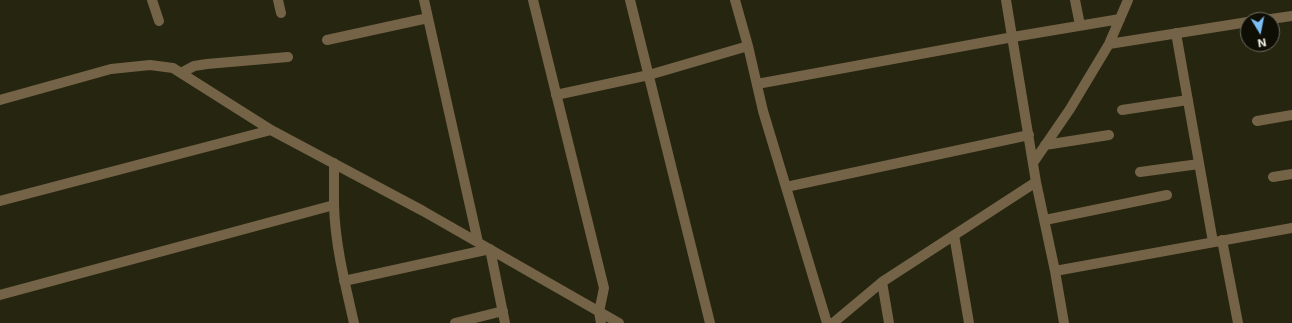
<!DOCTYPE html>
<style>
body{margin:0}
#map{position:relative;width:1292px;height:323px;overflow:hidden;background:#252510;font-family:Inter,sans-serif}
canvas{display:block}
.north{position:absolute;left:1240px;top:12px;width:40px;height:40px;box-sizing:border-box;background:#0e0e05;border:1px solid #6a6a5f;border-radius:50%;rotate:170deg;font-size:11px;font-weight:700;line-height:16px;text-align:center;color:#f3f4e6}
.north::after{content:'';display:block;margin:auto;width:14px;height:18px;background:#7bbef8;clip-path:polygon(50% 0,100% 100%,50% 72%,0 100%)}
</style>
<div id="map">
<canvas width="1292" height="323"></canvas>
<div class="north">N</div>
</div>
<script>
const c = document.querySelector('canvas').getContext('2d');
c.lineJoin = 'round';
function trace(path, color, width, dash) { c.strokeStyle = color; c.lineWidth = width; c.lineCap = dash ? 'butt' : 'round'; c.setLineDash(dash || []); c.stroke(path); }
trace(new Path2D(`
 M152,0L159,21
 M278,0L281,13
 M424,0L478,242
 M533,0L604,288L599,312L601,323
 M630,0L710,323
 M735,0L748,46L763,111L827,323
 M1006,0L1036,182
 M1075,0L1080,25
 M1264,20L1292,16
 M1176,33L1213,242
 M327,40L428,18
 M1109,44L1248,22
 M181,73L194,66L207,64L288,57
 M757,84L1013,37L1120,19
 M556,95L649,75L748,46
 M0,100L111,69L150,65L173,68L271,130L423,211L619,323
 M1122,110L1188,100
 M1257,121L1292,115
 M1045,145L1109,135
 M334,163V205
 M1033,163L1070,109L1109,44L1128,0
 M1140,172L1199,164
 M1273,177L1292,174
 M786,187L1029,135
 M0,201L271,130
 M1045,220L1167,195
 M954,235L969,323
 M1222,240L1238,323
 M1055,271L1064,323
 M344,281L490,249L505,323
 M882,282L889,323
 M0,295L334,205C335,244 345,284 354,323
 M455,323L503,311
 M833,323L882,282L1036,182L1055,271L1292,228`), '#746346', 10);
</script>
